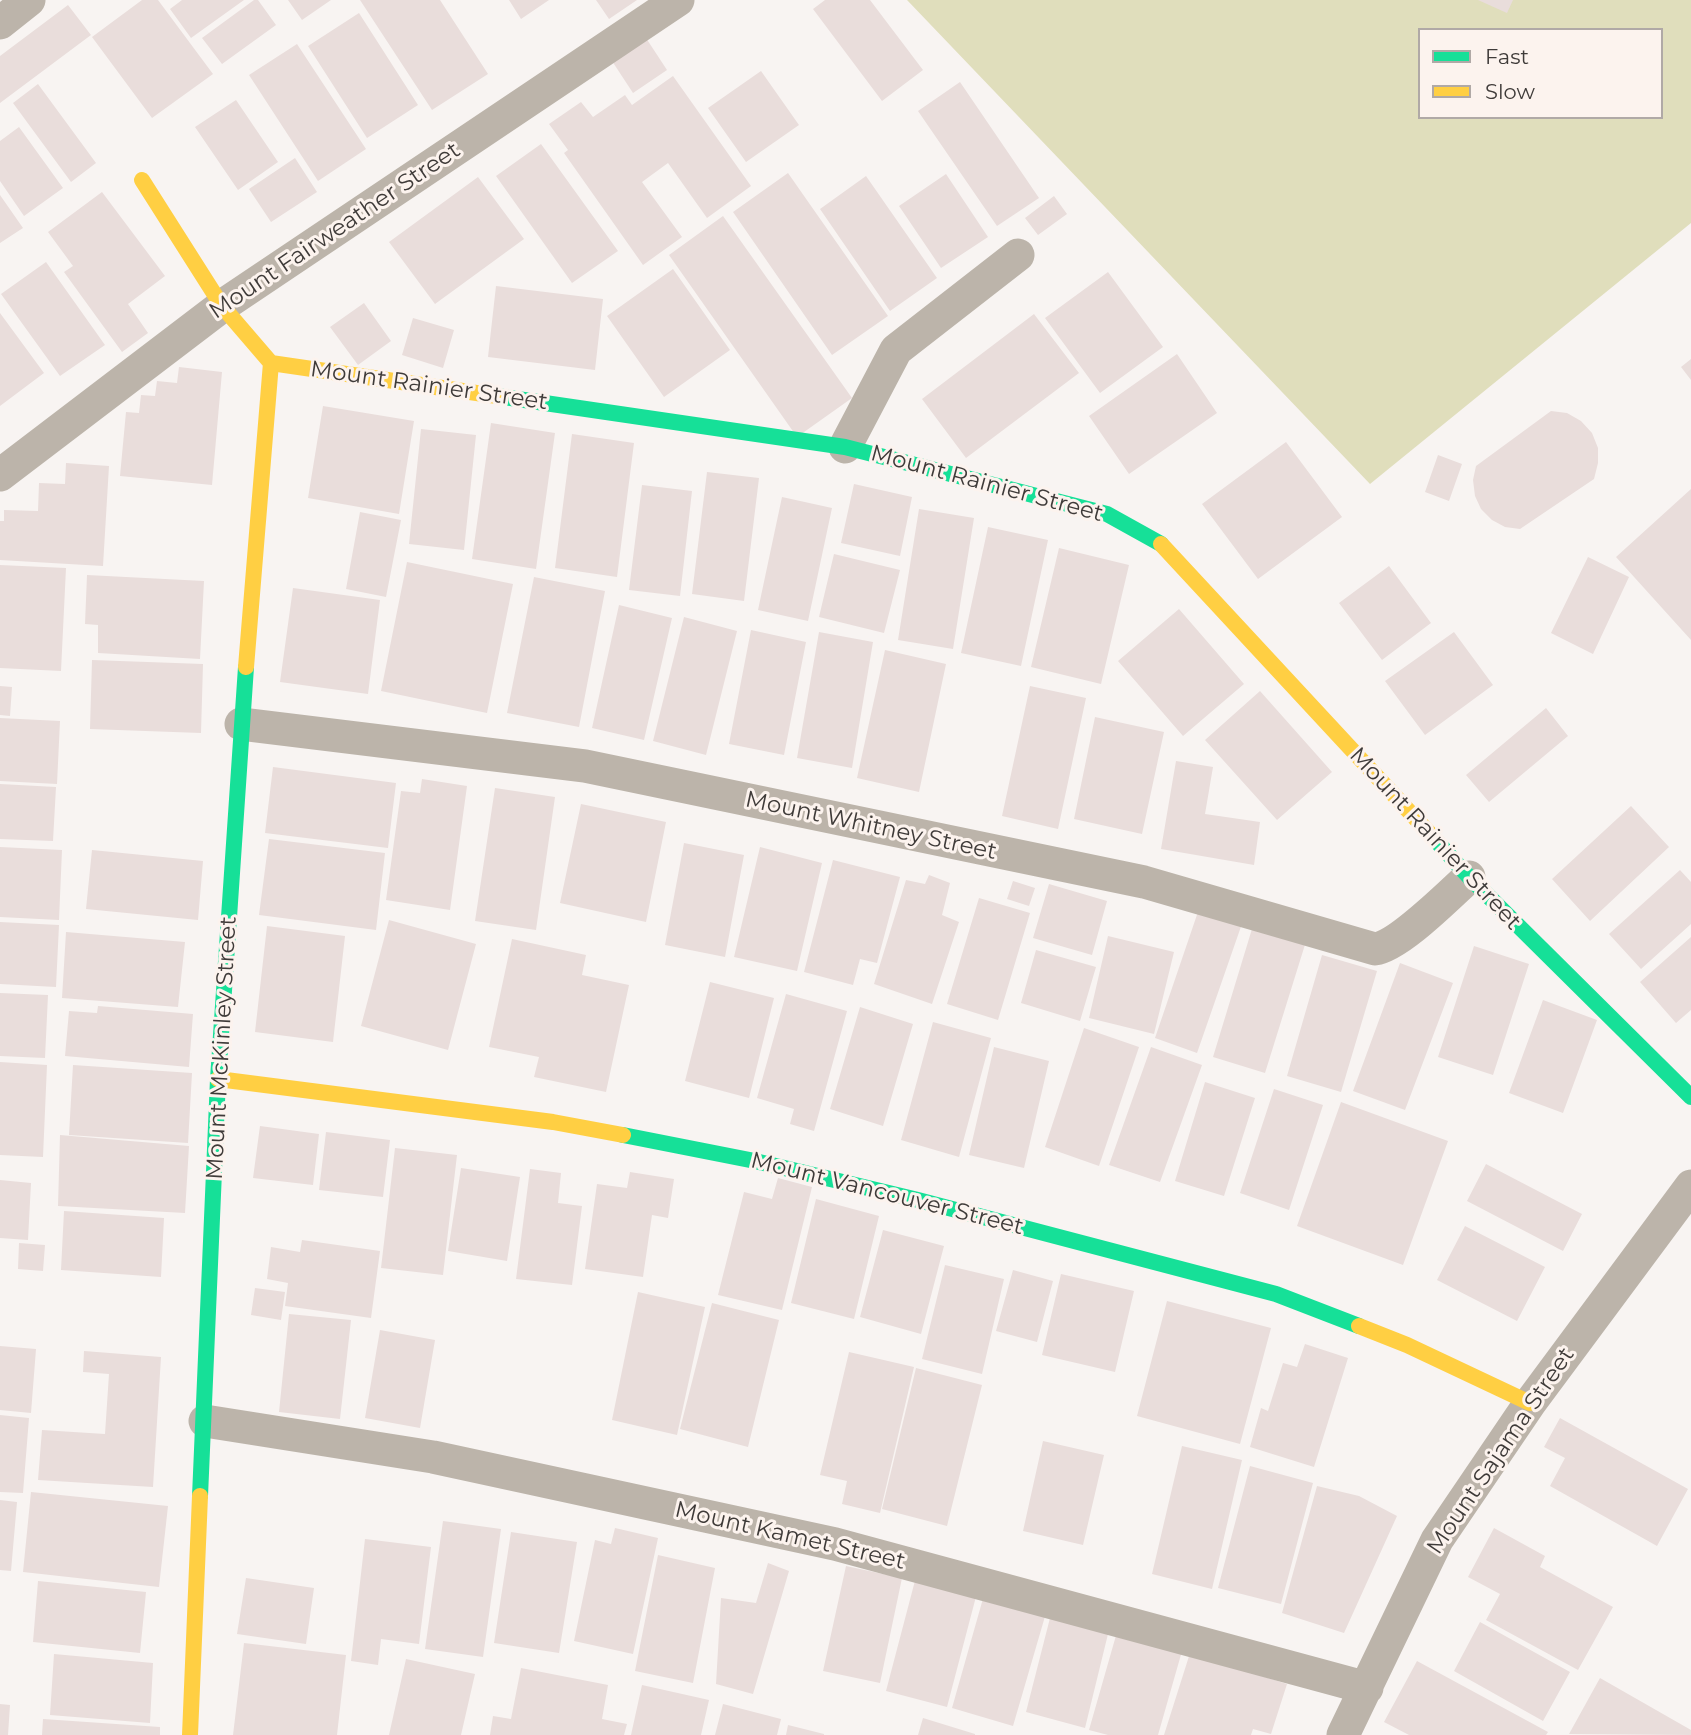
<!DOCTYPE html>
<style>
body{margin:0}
#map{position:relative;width:1691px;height:1735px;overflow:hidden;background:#f8f4f2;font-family:Montserrat,sans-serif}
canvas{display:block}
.legend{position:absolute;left:1418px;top:28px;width:245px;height:91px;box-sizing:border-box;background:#fcf3ee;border:2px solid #b0a9a6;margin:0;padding:9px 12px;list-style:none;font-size:21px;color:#3f3b39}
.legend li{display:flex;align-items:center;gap:14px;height:35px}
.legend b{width:35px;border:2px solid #b0a9a6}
</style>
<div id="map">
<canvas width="1691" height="1735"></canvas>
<ul class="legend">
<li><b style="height:9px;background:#16e098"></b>Fast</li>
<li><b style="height:9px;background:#ffcf43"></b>Slow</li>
</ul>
</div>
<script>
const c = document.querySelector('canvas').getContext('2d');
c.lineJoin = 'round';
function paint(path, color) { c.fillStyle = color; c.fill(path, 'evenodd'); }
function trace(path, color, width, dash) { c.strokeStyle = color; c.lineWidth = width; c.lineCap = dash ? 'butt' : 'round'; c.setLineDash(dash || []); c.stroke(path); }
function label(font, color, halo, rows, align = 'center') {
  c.font = font + ' Montserrat,sans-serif'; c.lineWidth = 6; c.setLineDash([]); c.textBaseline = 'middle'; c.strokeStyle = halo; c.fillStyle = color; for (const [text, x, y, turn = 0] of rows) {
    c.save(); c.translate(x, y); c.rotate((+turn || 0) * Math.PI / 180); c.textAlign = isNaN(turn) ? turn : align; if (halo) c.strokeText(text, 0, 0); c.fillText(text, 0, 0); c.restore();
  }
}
paint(new Path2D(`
 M907,0H1691V223L1370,484ZM1420,30H1661V117H1420Z`), '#e0debc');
paint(new Path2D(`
 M142,0H158L213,74L152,118L92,37Z
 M182,0H244L191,38L170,9Z
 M254,0H258L276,25L222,64L202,38Z
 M288,0H331L302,20Z
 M360,0H440L488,74L432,110Z
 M509,0H549L521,19Z
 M596,0H637L609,19Z
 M825,0H870L923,70L882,101L813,9Z
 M1478,0H1513L1507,13Z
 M68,5L91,35L0,103V56Z
 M359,13L418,105L367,138L308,46Z
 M646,38L667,70L633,93L612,61Z
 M297,44L366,149L318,181L249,75Z
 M761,71L799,125L746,162L708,108Z
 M673,76L751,186L707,218L668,163L642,182L682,237L643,265L564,153L568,150L549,124L581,102L593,117L625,95L632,105Z
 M960,82L1039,198L997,226L918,111Z
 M38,84L96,163L71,182L13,103Z
 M236,100L278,162L238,190L195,127Z
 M19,127L63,188L24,216L0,181V141Z
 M541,144L618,251L572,283L496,176Z
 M295,158L317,192L271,222L249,189Z
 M788,173L888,316L832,355L733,212Z
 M946,174L988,237L941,268L899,206Z
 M866,176L937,278L890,311L820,209Z
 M478,177L524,239L435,304L389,242Z
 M102,192L165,276L128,304L148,333L122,352L64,272L73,266L48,232Z
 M0,195L23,228L0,243Z
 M1054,196L1067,214L1038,235L1025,218Z
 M723,216L852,398L797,437L669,255Z
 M46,262L105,345L60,376L1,294Z
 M673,269L730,350L664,397L607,316Z
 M1108,272L1163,347L1100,393L1045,318Z
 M496,286L603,299L595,370L488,357Z
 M364,303L391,341L358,365L330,327Z
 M0,313L44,373L0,406Z
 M1034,314L1079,373L966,458L922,399Z
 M413,318L454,330L443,368L402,355Z
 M1177,354L1217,413L1129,474L1089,416Z
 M1691,359V380L1681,367Z
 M179,367L222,372L212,485L120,476L126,412L139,413L141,395L155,396L157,381L177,383Z
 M323,406L414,421L399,514L308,498Z
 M1551,411L1567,413L1581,421L1592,433L1598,448V463L1594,479L1520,529L1505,527L1492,520L1481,509L1475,496L1473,480L1476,466Z
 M491,423L555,433L536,569L472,559Z
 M421,429L476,435L464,550L409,544Z
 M572,434L634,443L617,577L555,568Z
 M1286,442L1342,517L1258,579L1202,504Z
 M1438,455L1462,464L1449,501L1425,492Z
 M66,463L109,466L103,566L0,560V521H4V510L38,511L39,483L65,484Z
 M707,472L759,478L744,601L692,594Z
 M854,484L912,497L900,556L841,543Z
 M642,485L692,491L680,596L629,590Z
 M1691,489V640L1616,557Z
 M782,497L832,508L808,621L758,610Z
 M919,509L974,518L953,649L898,640Z
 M360,512L401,520L386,597L346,589Z
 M988,527L1048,540L1021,666L961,653Z
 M1059,548L1129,565L1101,684L1031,667Z
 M834,554L900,570L884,633L819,617Z
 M1588,557L1629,577L1593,654L1551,633Z
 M407,562L513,584L487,713L381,691Z
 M0,565L66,568L61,671L0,668Z
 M1389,566L1431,623L1382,660L1339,603Z
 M87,575L204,581L200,659L98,653V625L85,624Z
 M534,577L605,591L579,727L507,713Z
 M293,588L380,600L368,694L280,682Z
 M619,605L672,618L644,740L592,728Z
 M1179,609L1244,684L1183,736L1118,661Z
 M684,617L737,631L706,755L653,741Z
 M751,630L806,642L784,755L729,744Z
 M819,632L873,642L852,768L797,758Z
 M1454,632L1493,685L1425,735L1385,681Z
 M885,650L946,664L919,792L857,778Z
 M92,660L203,664L201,733L90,729Z
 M0,686L12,687L10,716L0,715Z
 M1030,686L1086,698L1058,829L1002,816Z
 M1260,691L1332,772L1277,820L1205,740Z
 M1546,708L1568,736L1489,802L1466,775Z
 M1095,717L1164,732L1142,834L1074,819Z
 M0,718L60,721L57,784L0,781Z
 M1176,761L1213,767L1205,814L1260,822L1254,865L1161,849Z
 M273,767L396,783L388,848L265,833Z
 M422,779L467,786L450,910L386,900L401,791L420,793Z
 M0,784L56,787L53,841L0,839Z
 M495,788L555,797L536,930L475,921Z
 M581,804L666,822L646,922L560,903Z
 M1631,806L1669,847L1590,921L1552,879Z
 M269,839L385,853L376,930L259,915Z
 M684,843L744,855L725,957L665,945Z
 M0,847L62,850L59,920L0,917Z
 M760,847L822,863L797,971L734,957Z
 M92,850L203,861L198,920L86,909Z
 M833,860L900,877L877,963L860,959L853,985L804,972Z
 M1680,870L1691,882V924L1641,969L1609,934Z
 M929,875L950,883L942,915L959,922L932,1004L874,984L906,880L925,884Z
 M1013,881L1035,888L1029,906L1007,899Z
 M1049,884L1107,901L1092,955L1033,938Z
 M979,898L1030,913L998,1020L947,1004Z
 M1202,900L1245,915L1197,1053L1155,1038Z
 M1255,919L1308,935L1265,1073L1213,1057Z
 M389,920L476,944L448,1050L361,1026Z
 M0,922L59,925L56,987L0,984Z
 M267,926L345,936L333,1042L255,1032Z
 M66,932L185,942L178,1007L62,998Z
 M1108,936L1174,952L1154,1034L1089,1018Z
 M1691,937V1010L1676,1023L1640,982Z
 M512,939L586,955L582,975L629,985L606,1092L534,1077L539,1057L489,1047Z
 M1474,946L1529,964L1493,1075L1438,1057Z
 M1036,950L1096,967L1080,1021L1021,1003Z
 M1322,955L1377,971L1341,1092L1287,1076Z
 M1400,963L1453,983L1405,1110L1353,1091Z
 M710,982L774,998L749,1098L685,1081Z
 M0,993L48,995L45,1058L0,1056Z
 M786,994L847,1011L814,1131L790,1124L794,1109L757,1098Z
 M1543,1000L1597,1020L1563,1113L1509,1093Z
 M98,1006L193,1014L189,1067L65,1056L69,1011L97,1013Z
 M860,1007L913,1024L883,1126L830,1109Z
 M933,1022L991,1038L959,1157L901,1140Z
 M1084,1028L1139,1047L1099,1166L1045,1147Z
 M994,1047L1049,1061L1024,1168L969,1155Z
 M1151,1047L1202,1065L1160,1182L1109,1165Z
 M0,1062L47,1065L43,1157L0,1155Z
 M73,1065L192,1073L188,1143L69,1135Z
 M1205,1082L1255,1098L1224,1196L1175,1181Z
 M1274,1089L1323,1105L1289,1210L1240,1193Z
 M1341,1102L1448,1141L1403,1265L1297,1226Z
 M260,1126L319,1134L313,1185L253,1178Z
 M326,1132L390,1140L383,1197L319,1190Z
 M60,1135L189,1146L185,1213L58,1206Z
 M395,1148L457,1155L443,1275L381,1268Z
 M1486,1164L1582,1214L1563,1251L1467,1201Z
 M461,1168L520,1177L507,1261L448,1251Z
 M530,1169L561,1173L558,1203L582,1206L572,1285L516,1279Z
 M630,1172L674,1179L668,1218L652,1215L643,1277L585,1269L597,1184L627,1188Z
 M778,1178L812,1187L782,1310L718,1295L744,1192L772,1199Z
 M0,1180L31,1183L28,1240L0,1238Z
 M816,1199L879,1216L854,1319L791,1303Z
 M64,1211L164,1218L161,1277L61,1270Z
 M1465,1226L1545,1267L1517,1321L1437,1280Z
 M883,1230L944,1246L921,1334L860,1317Z
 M302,1240L380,1251L371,1318L285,1306L288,1283L267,1279L271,1247L300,1252Z
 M19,1243L45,1245L43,1271L18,1269Z
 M945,1265L1004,1279L982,1374L922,1359Z
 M1013,1270L1053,1281L1037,1342L996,1331Z
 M1061,1274L1134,1291L1115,1372L1042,1355Z
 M255,1288L285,1292L281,1320L251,1315Z
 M638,1292L705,1307L677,1435L612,1420Z
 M1167,1301L1271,1328L1240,1444L1137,1416Z
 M712,1303L779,1320L748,1447L680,1429Z
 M289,1314L351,1320L340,1419L279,1412Z
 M380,1330L435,1340L420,1428L365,1418Z
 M1305,1344L1348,1358L1314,1467L1250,1447L1261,1408L1268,1411L1283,1363L1297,1367Z
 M0,1346L36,1349L31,1413L0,1410Z
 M84,1351L161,1357L153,1487L38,1480L42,1430L105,1434L109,1374L83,1372Z
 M849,1352L914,1367L880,1513L842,1504L847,1481L820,1475Z
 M916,1368L982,1385L947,1526L882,1509Z
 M0,1415L29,1418L23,1493L0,1492Z
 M1560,1418L1688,1489L1657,1546L1550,1486L1565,1458L1544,1447Z
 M1043,1441L1104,1455L1083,1545L1023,1531Z
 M1182,1446L1242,1460L1212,1589L1152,1574Z
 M1250,1466L1313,1483L1281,1604L1218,1588Z
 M1317,1486L1359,1496L1397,1516L1344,1633L1282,1613Z
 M31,1492L168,1506L159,1587L23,1572Z
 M0,1500L17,1502L11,1571L0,1570Z
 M443,1521L501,1529L483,1657L425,1649Z
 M615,1528L658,1538L633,1654L574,1641L595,1540L611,1544Z
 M1494,1528L1545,1556L1540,1567L1613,1607L1578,1670L1486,1620L1500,1594L1468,1577Z
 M511,1532L577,1542L559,1653L494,1643Z
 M365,1539L431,1547L419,1644L381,1639L378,1665L351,1661Z
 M658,1555L715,1568L693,1683L635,1671Z
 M768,1563L789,1571L753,1694L716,1684L721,1598L756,1603Z
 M846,1566L902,1578L880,1683L823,1671Z
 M917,1573L978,1589L947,1707L886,1691Z
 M246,1578L314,1588L306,1644L237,1634Z
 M38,1581L146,1592L140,1653L33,1642Z
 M984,1595L1046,1613L1013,1726L952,1708Z
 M1050,1618L1108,1634L1085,1728L1026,1712Z
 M1480,1622L1570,1672L1543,1721L1454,1671Z
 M1119,1625L1184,1644L1158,1735H1108L1089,1730Z
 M244,1643L346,1655L337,1735H233Z
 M1190,1653L1287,1684L1271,1734L1253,1729L1251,1735H1164Z
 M54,1654L153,1663L150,1723L50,1715Z
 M406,1659L475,1674L461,1735H389Z
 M1417,1661L1548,1732L1546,1735H1409L1384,1722Z
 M521,1668L608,1685L602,1719L627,1724L624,1735H490L493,1716L511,1719Z
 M1600,1678L1691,1730V1735L1569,1734Z
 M642,1685L709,1700L701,1735H631Z
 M0,1704L10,1705L8,1735H0Z
 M723,1704L781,1719L777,1735H715Z
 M923,1718L975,1734V1735H918Z
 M43,1719L160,1727V1735H42Z
 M788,1725L824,1734V1735H786Z`), '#e9dddb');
trace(new Path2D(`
 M0,23L29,0
 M845,447L896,350L1018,255
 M0,475L222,306L678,0
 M241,724L585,766L1144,882L1375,949C1399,946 1449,895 1469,877
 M205,1421L433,1457L835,1544L1367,1688
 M1343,1735L1437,1540L1530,1403L1691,1186`), '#bcb4aa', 33);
trace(new Path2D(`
 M497,396L845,447L1107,514L1161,544
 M1430,834L1469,877L1691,1097
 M623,1135L755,1161L918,1200L1276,1294L1359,1326
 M200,1496L218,1079L246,667`), '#16e098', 16);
trace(new Path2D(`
 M142,180L222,306L271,363L497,396
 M1161,544L1430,834
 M246,667L271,363
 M218,1079L553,1122L623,1135
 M1359,1326L1407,1345L1530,1403
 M190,1735L200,1496`), '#ffcf43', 16);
label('23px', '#3f3b39', '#fcf3ee', [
 ["Mount Fairweather Street",335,231,-34],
 ["Mount Rainier Street",429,386,8],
 ["Mount Rainier Street",987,484,15],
 ["Mount Whitney Street",871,826,12],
 ["Mount Rainier Street",1435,839,47],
 ["Mount McKinley Street",222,1048,-87],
 ["Mount Vancouver Street",887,1194,14],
 ["Mount Sajama Street",1501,1451,-56],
 ["Mount Kamet Street",790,1536,13]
]);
</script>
